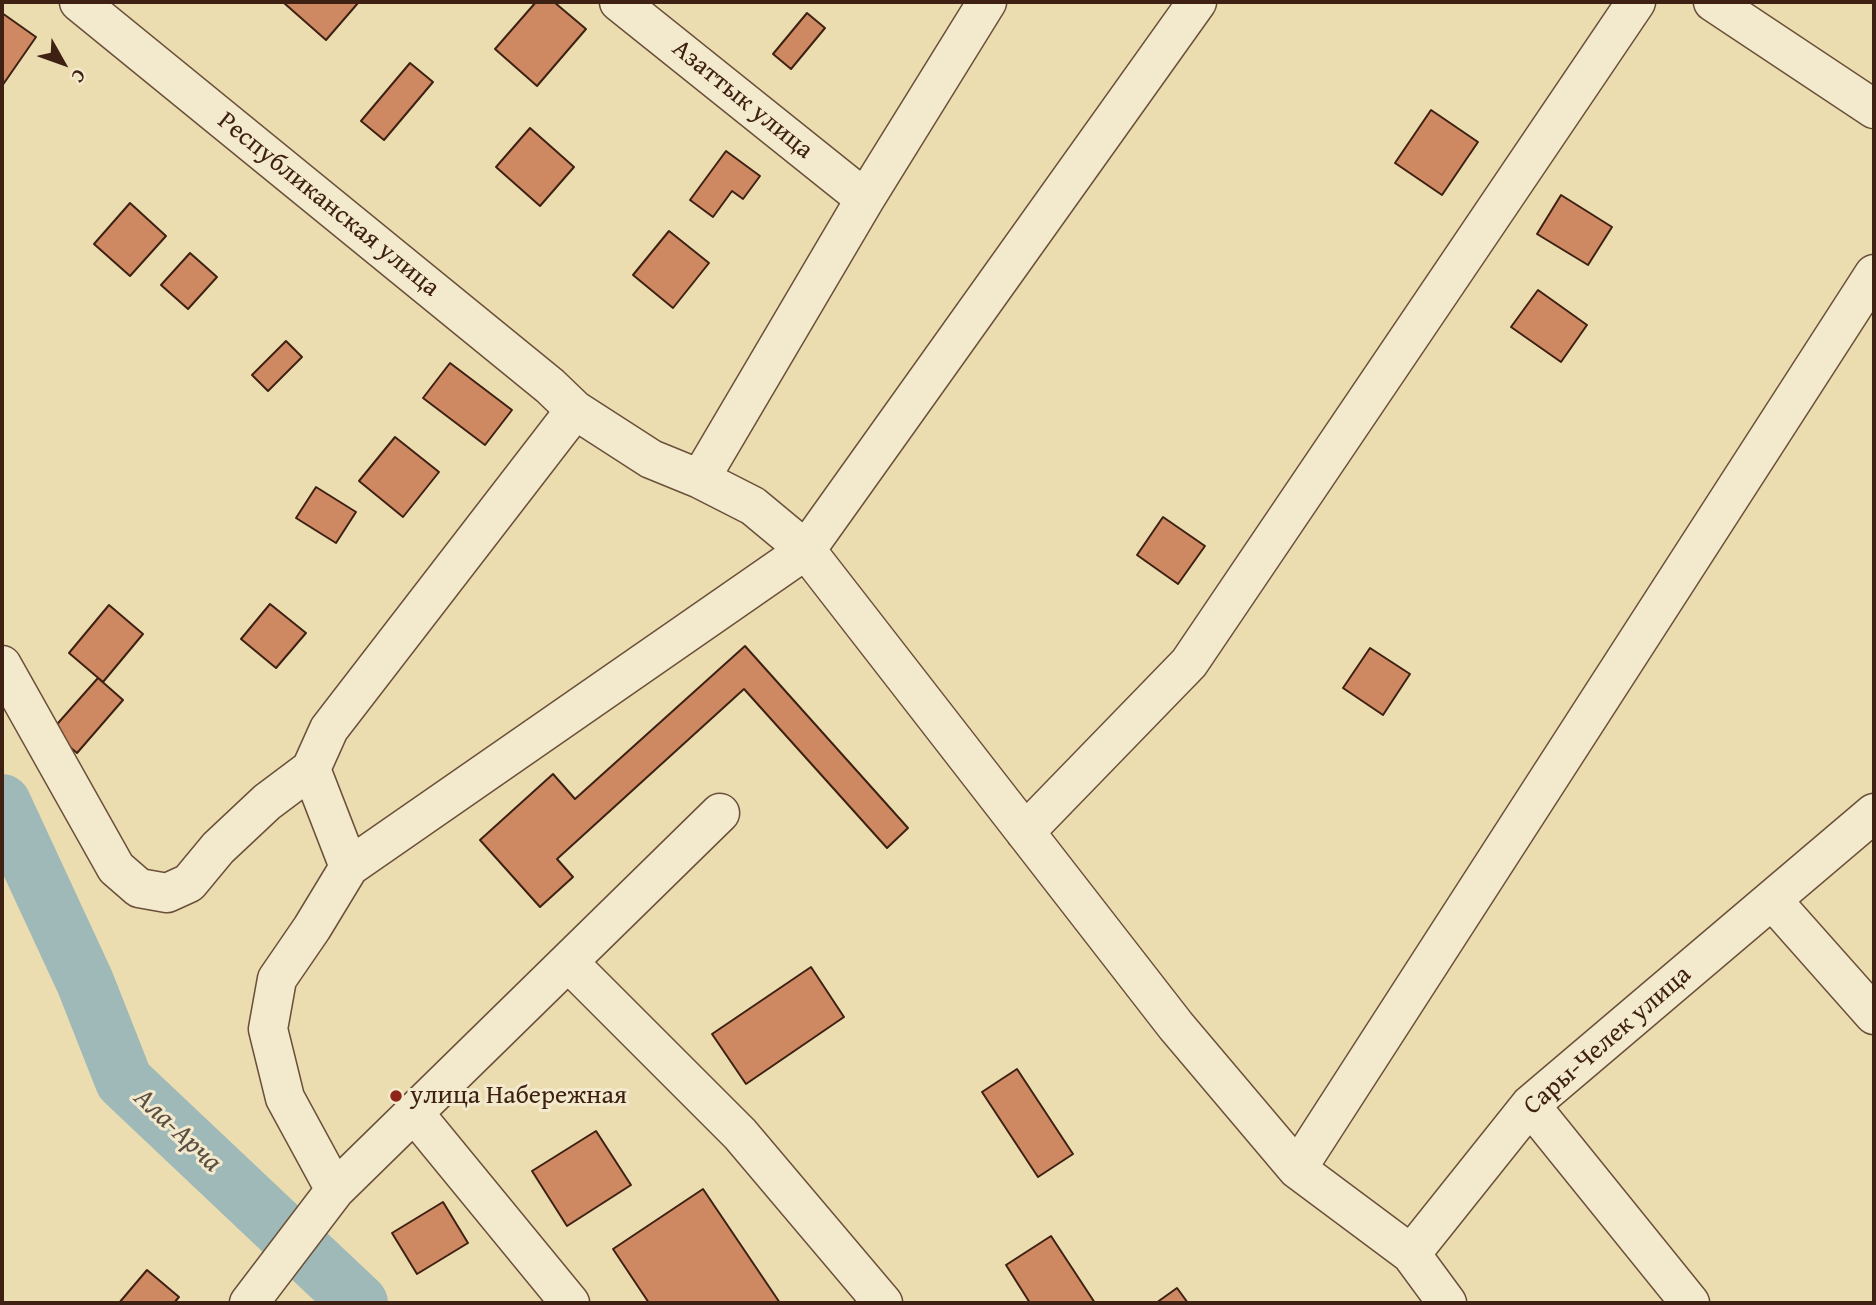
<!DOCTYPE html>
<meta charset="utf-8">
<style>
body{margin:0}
#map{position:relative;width:1876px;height:1305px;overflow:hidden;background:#ecddb1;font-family:"Gentium Book Plus",serif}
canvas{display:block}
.frame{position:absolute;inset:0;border:4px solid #3e2112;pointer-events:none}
.north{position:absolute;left:28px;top:28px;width:70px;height:70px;-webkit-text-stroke:5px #f3e9cc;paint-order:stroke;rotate:130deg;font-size:19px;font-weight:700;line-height:28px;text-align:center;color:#3e2112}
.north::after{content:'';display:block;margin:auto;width:24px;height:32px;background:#3e2112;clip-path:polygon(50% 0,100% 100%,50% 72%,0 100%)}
</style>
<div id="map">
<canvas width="1876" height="1305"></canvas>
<div class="frame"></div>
<div class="north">С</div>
</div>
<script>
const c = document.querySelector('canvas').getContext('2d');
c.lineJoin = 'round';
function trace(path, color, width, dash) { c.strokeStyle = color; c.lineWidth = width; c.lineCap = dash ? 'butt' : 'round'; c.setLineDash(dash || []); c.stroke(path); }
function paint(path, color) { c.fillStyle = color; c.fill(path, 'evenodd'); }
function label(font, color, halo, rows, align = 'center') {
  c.font = font + ' "Gentium Book Plus",serif'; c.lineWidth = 6; c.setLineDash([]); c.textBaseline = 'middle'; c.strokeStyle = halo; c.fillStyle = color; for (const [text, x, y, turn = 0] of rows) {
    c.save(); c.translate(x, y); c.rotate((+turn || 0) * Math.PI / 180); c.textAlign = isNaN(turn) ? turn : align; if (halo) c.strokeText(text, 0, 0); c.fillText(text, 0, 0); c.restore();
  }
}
trace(new Path2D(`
 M2,803L85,982L124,1081L359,1303`), '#9eb9b8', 58);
const building = new Path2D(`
 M285,2H356L358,3L326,40L284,3Z
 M536,2H554L586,29L537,86L495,49Z
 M2,13L36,37L2,86Z
 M807,13L825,28L791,69L773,54Z
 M410,63L433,82L384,140L361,121Z
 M1431,110L1478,142L1442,195L1395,163Z
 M530,128L574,167L540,206L496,167Z
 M726,151L760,176L743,199L732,191L713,217L690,200Z
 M1561,195L1612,227L1588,265L1537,234Z
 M130,203L166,236L130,276L94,244Z
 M669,231L709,263L673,308L633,275Z
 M190,253L217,277L188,309L161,285Z
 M1538,290L1587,325L1561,362L1511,327Z
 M286,341L302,357L268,391L252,375Z
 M450,363L512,410L485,445L423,398Z
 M395,437L439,472L403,517L359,481Z
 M316,487L356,512L336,543L296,518Z
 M1163,517L1205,546L1178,584L1137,555Z
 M270,604L306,633L276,668L241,639Z
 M109,605L143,634L103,682L69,653Z
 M745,646L908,828L887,848L744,689L557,859L573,877L540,907L480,840L553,774L575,799Z
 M1370,648L1410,674L1383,715L1343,688Z
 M98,678L123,700L77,753L51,731Z
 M811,967L844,1017L746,1084L712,1034Z
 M1017,1069L1073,1154L1038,1177L982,1092Z
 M596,1131L631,1185L567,1226L532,1171Z
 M703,1189L780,1303H649L613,1249Z
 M443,1202L468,1243L417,1274L392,1233Z
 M1051,1236L1095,1303H1030L1006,1265Z
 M147,1270L179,1297L174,1303H119Z
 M1177,1288L1188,1303H1156Z`);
paint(building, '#ce8963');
trace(building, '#3e2112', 2);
const minor = new Path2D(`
 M79,2L550,386L575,410
 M619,2L865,199
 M1713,2L1874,109
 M700,479L753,506L806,550L1176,1026L1297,1169L1411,1254L1530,1105L1874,813
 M2,665L116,868L139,888L167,893L189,883L218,848L267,802L311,769
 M1025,832L1189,663L1636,2
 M349,867L806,550L1197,2
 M1772,900L1874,1015
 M568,962L740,1134L883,1303
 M1530,1105L1690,1303
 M414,1113L570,1303
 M1297,1169L1874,274
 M335,1190L285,1098L268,1029L277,979L312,928L349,867L311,769L329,729L575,410L651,459L700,479L865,199L987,2
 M1411,1254L1447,1303
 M249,1303L335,1190L720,813`);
trace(minor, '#6a503a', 41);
trace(minor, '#f3e9cc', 38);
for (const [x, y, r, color] of [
 [396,1096,7,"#8f2418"]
]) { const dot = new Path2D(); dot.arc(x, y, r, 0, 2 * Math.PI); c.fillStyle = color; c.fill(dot); trace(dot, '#f3e9cc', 2.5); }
label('26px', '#3e2112', '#f3e9cc', [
 ["Азаттык улица",742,100,39],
 ["Республиканская улица",328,205,39],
 ["Сары-Челек улица",1608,1041,-41]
]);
label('26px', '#3e2112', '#f3e9cc', [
 ["улица Набережная",410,1096]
], 'left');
label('italic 28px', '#5b4f44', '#f3e9cc', [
 ["Ала-Арча",177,1131,43]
]);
</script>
